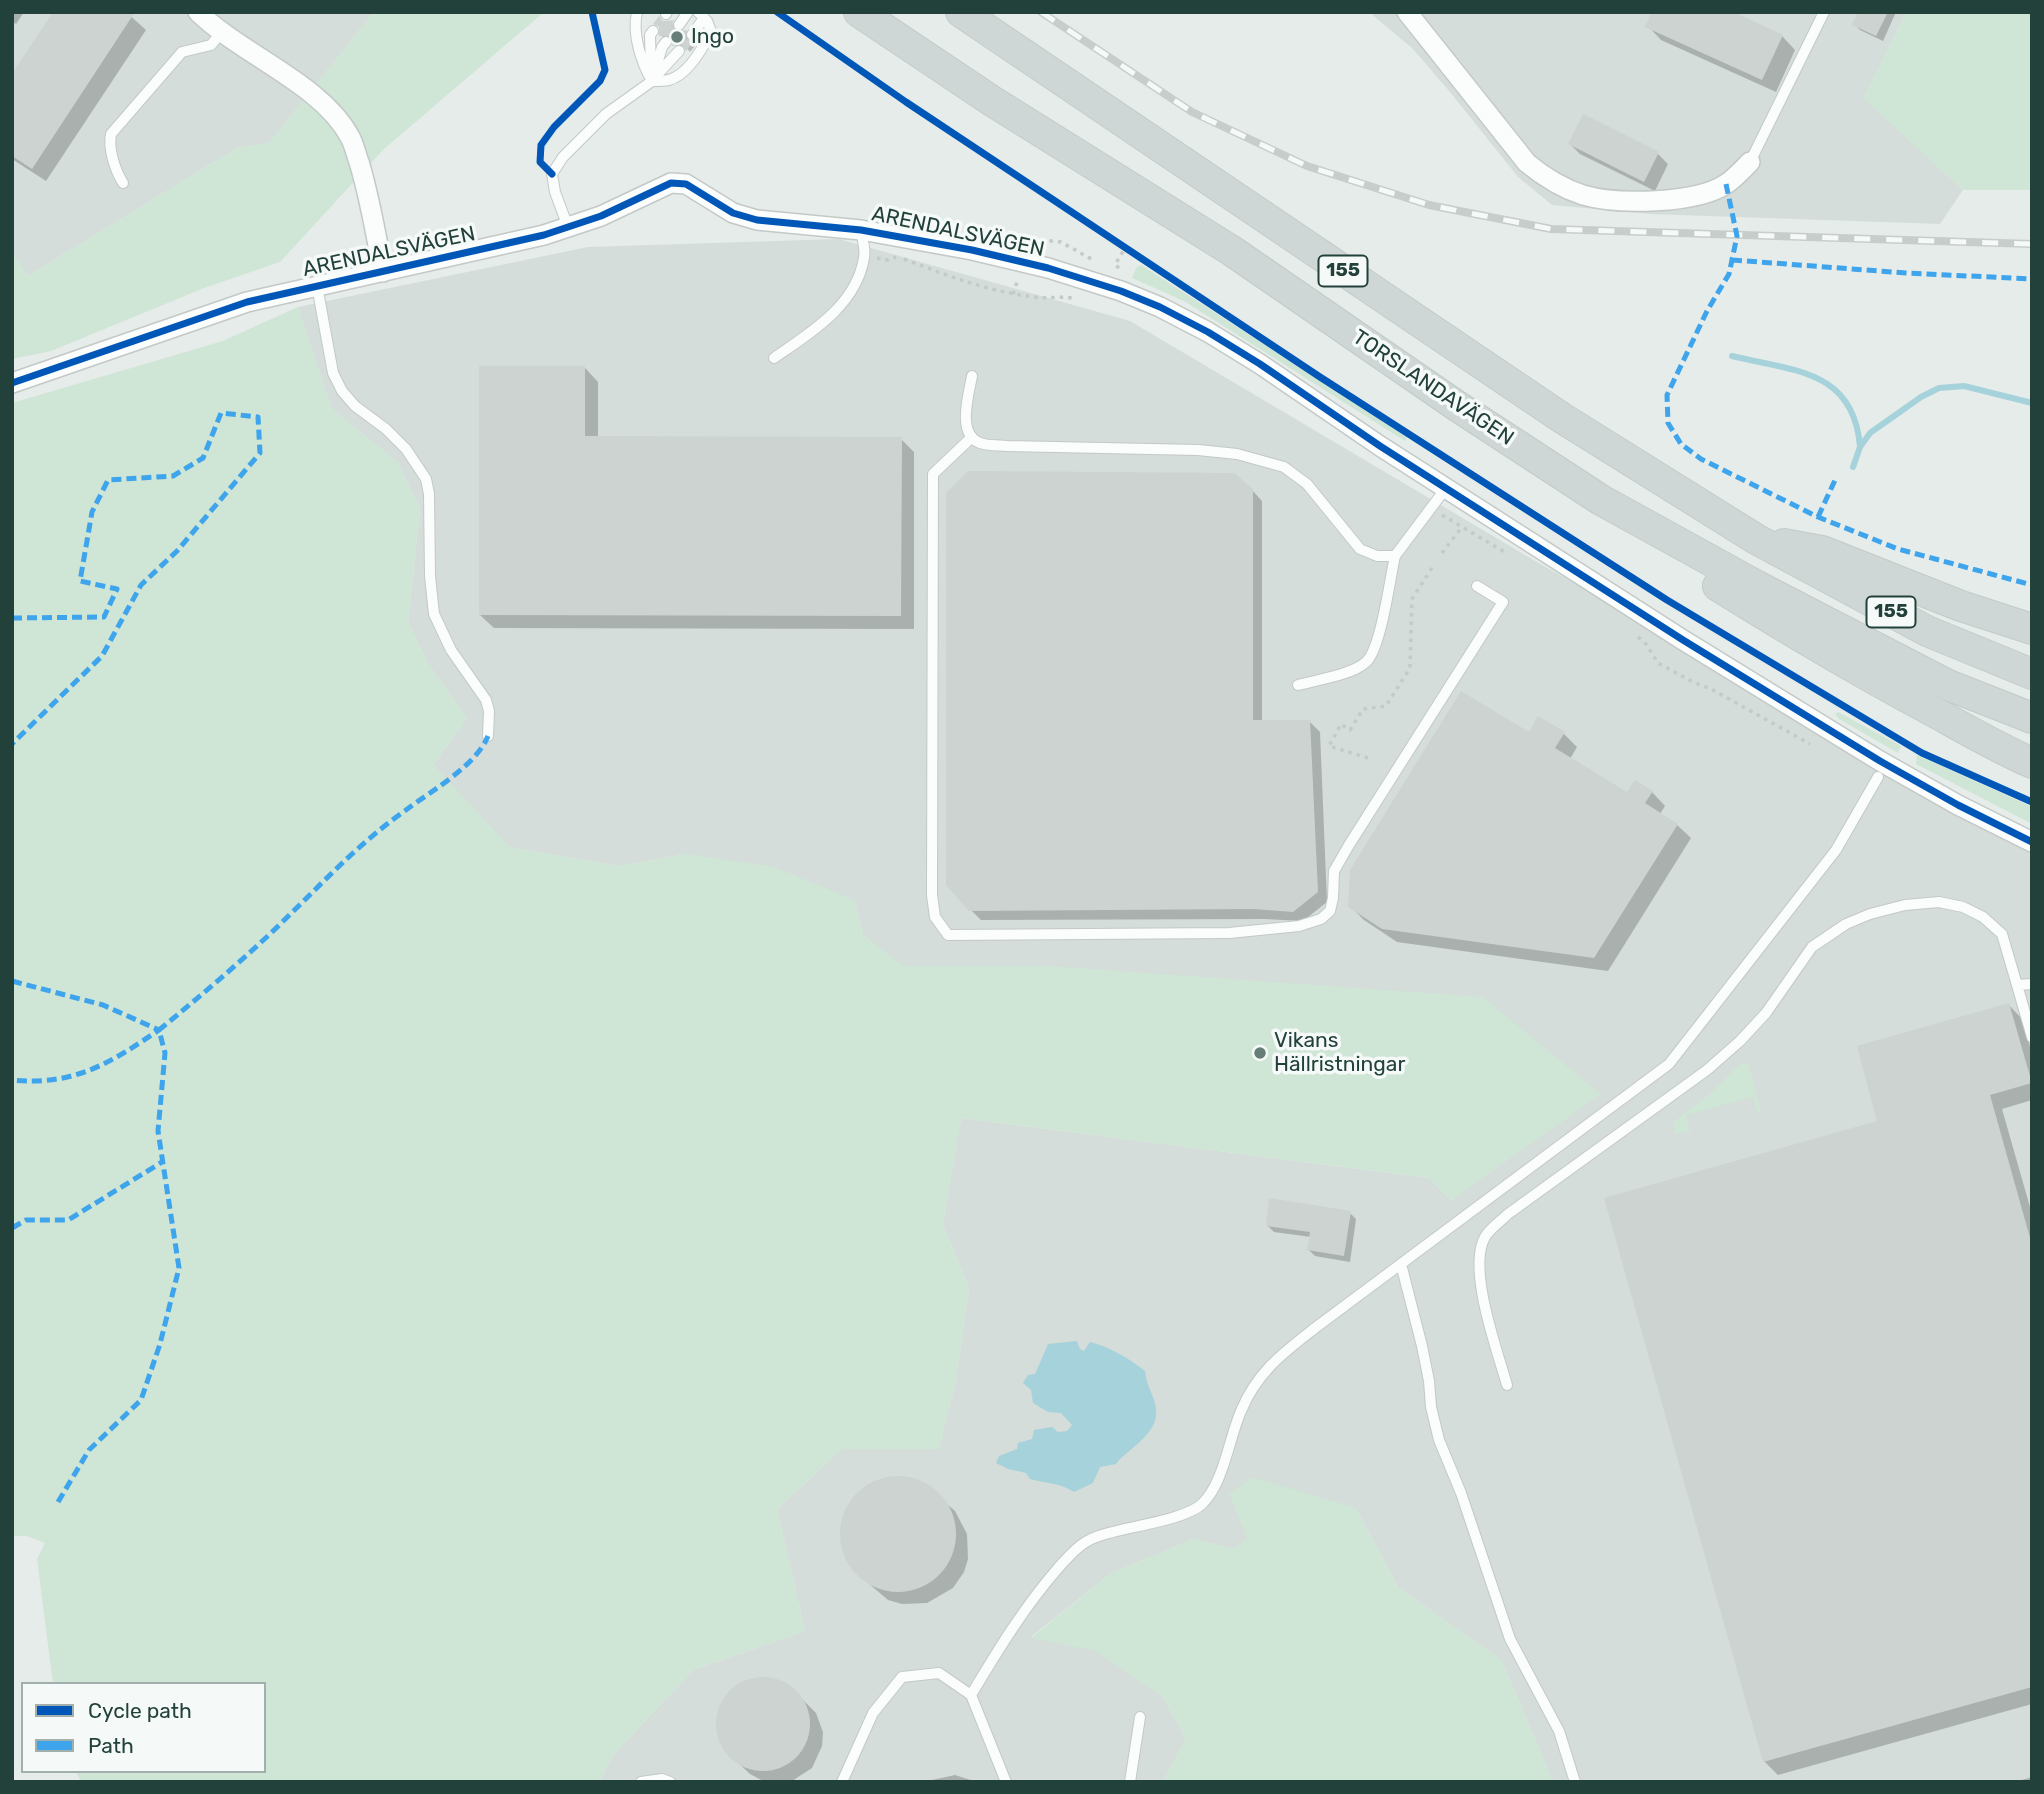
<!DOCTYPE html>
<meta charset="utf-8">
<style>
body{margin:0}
#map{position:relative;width:2044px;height:1794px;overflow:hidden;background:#e6ece9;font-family:Rubik,sans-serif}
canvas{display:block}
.frame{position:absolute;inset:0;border:14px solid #22413a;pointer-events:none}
.legend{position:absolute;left:21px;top:1682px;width:245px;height:91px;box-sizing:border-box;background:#f5faf8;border:2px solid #a1b0ac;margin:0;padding:9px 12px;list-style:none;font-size:21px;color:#22413a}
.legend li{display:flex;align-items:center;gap:14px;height:35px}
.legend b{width:35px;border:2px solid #a1b0ac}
</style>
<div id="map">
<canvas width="2044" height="1794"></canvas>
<div class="frame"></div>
<ul class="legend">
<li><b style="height:9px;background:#0057b8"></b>Cycle path</li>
<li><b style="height:9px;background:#3ea4ec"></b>Path</li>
</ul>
</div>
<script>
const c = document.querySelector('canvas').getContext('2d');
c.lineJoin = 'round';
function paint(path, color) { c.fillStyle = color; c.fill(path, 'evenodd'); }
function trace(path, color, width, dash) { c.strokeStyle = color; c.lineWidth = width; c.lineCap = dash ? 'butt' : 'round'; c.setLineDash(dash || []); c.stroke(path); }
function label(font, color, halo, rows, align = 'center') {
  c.font = font + ' Rubik,sans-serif'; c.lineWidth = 7; c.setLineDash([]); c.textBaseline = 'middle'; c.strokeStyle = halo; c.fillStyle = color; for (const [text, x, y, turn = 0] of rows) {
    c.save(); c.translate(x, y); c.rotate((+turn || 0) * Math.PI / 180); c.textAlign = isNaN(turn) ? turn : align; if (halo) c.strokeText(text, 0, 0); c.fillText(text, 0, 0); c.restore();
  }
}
paint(new Path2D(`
 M12,12H374L269,143L237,148L28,276L12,253Z
 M1369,12H1906L1864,98L1963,190L1940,224L1650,214L1552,205L1518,177L1450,92L1412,48Z
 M839,239L1130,321L1542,565L2032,835V1782H1553L1502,1661L1398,1587L1356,1508L1247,1539L1234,1549L1193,1539L1110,1574L1031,1637L1095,1650L1163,1697L1186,1739L1163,1782H599L614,1754L693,1670L805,1631L777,1509L842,1449L939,1448L956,1380L969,1287L943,1225L961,1118L1429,1178L1451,1200L1600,1094L1049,966H902L863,935L854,900L687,854L618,866L509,847L433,765L467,718L428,664L408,622L420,509L398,463L331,408L298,307L588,247Z`), '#d4ddd9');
paint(new Path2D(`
 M374,12H544L384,149L280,262L204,288L51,351L12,359V253L28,276L237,148L269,143Z
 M1906,12H2032V190H1963L1863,98Z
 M1141,265L1372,414L1407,437L1405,441L1184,301L1132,278L1136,268Z
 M298,307L331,408L398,463L420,509L408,622L428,664L467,718L433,765L510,847L618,866L687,854L775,867L854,900L863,935L903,966H1049L1483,997L1601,1094L1451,1200L1429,1178L961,1118L943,1225L969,1287L956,1380L939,1449H842L777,1509L805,1631L693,1670L614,1754L599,1782H81L76,1771H264V1684H53L37,1559L45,1543L27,1536H12V403L223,341Z
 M1838,712L1901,746L1898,753L1839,719L1835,714Z
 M1917,755L2032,807V824L1916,764Z
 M1742,1062L1749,1065L1761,1113H1758L1753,1097L1686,1115L1690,1132L1675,1134L1673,1122L1710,1094Z
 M1252,1477L1356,1508L1398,1587L1502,1661L1553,1782H1163L1186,1739L1163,1697L1095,1651L1031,1638L1110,1574L1193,1539L1234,1549L1247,1538L1229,1494Z`), '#cfe5d6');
paint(new Path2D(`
 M1077,1341L1080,1349L1084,1351L1090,1342C1108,1346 1130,1359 1145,1371C1146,1385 1154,1395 1156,1408C1159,1435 1129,1447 1116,1464L1100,1467L1093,1483L1074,1492C1058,1482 1048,1484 1030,1479L1026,1473L1008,1469L996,1463L999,1456L1017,1449L1018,1443L1032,1439L1034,1430L1052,1427L1058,1432L1067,1431L1072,1425L1061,1413L1048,1412L1033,1403L1031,1390L1023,1383L1028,1375L1035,1374L1048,1344Z`), '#a6d2db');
paint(new Path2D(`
 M12,12H24L16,24L12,21Z
 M126,12L146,30L46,181L12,159V77Z
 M1860,12H1896L1883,41L1860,30L1854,24Z
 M671,21L676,33L685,31L687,33L688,42L695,46L690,52L685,46L676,48L674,38L664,39L662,36L661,28Z
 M1648,26L1782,36L1795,50L1776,92L1661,40Z
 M1583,116L1658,154L1668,164L1655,191L1580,154L1570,144Z
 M585,368L598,382V438L901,439L914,452V629L494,628L480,615Z
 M1252,490L1262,501V722H1310L1320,732L1327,902L1303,921L1264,919L981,920L970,909Z
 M1529,734H1564L1577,747L1570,759L1628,795L1652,792L1665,806L1660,814L1677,825L1691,838L1608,971L1397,942L1364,920L1350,906Z
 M2009,1005L2022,1019L2032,1053V1100L2002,1109L2032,1214V1704L1778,1775L1764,1761L1880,1122Z
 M1350,1213L1356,1219L1350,1262L1315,1256L1309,1250L1311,1237L1274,1232L1268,1226Z
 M889,1478L910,1479L922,1483L955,1511L967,1534L968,1559L964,1572L953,1588L927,1603L902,1604L888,1600L854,1571L842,1548V1521L856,1495L866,1487Z
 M754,1679L774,1680L793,1690L816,1713L823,1732L822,1746L812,1768L792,1781L765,1782L750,1774L726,1751L720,1737L717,1723L724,1700L732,1690Z
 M955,1775L977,1782H929L932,1780Z
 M2032,1777V1782H2015Z`), '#0003');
trace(new Path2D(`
 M1732,356C1794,371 1854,370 1860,447
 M1853,467L1860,447L1870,433L1921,397L1939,388L1964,386L2032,403`), '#a6d2db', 6);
paint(new Path2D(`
 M53,12H135L32,169L12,156V74Z
 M1652,12H1734L1783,35L1762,80L1645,27Z
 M1858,12H1888L1876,36L1852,25Z
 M659,16L663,21L674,20L672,25L675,31L687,30L686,39L693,42L686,51L681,44L672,46L673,40L670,36H659V27L653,24Z
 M1583,114L1659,152L1644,182L1568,144Z
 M479,366H585V436L902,437L901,616L479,615Z
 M968,471L1234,473L1253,489V720H1310L1318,892L1293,912L1253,909L969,911L946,885V493Z
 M1461,691L1529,732L1538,716L1565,732L1555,748L1627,792L1635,780L1653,791L1645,803L1678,824L1594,958L1382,929L1348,907L1350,870Z
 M2009,1003L2032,1083L1990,1095L2032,1245V1687L1763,1762L1604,1198L1877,1121L1857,1046Z
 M1269,1198L1351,1211L1344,1256L1307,1250L1310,1232L1266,1226Z
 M840 1534a58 58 0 1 1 116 0a58 58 0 1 1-116 0Z
 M716 1724a47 47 0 1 1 94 0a47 47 0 1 1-94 0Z`), '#cdd3d1');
const service = new Path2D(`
 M637,12C632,34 641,62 652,81
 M666,14L667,12
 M679,25L688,12
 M692,35L704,18
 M651,74L650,35L653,31
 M654,78L679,51
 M652,81C657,81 664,81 669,80C689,74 703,48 711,31L707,21L698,12
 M1750,162L1824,12
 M123,183C115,170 108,149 111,134L182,52L211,45L221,33
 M568,227L555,192L552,174L563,157L606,114L652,81L662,47L666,42
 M317,286L333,373L342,391L355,406L386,429L406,449L426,479L429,494L430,576L434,614L451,650L486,700L489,711L488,736
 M774,358C810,333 856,306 864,258C866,249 862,239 861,230
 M972,376C969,394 956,434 980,443C988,446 1000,445 1008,446L1198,450L1237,454L1284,467L1307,484L1360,549L1377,556H1395L1446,488
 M972,437L933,474L932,895L935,917L948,935L1229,933L1299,926L1321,919L1330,911L1333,898L1334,871L1349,845L1503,602L1477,586
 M1298,685C1316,680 1352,675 1366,662C1381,649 1390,578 1395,556
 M2017,985L2032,1037
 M1401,1264L1422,1346L1429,1381L1431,1407L1439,1440L1461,1493L1510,1639L1559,1731L1575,1782
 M1507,1385C1497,1350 1467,1268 1485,1237C1490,1228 1501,1221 1508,1214L1707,1070L1740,1041L1766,1013L1812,947L1846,924L1870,914L1905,905L1939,902L1963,907L1983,917L2002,934L2017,985L2032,984
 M971,1695C998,1650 1024,1607 1059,1567C1069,1556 1081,1542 1096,1537C1122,1527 1184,1521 1202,1504C1224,1483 1229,1438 1241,1411C1257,1372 1283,1353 1315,1328L1669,1064L1836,850L1878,777
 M641,1782L662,1779L670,1782
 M842,1782L873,1713L902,1677L939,1673L971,1695L1006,1782
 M1130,1782L1140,1717`);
const minor = new Path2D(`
 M198,12C242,55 322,84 350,137C354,144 356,154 359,162C370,198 376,235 383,272
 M1407,12L1527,163C1544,177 1561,188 1583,195C1617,205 1696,204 1726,184C1735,178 1743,169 1750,162
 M12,383L247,302L544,235L601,216L671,183L686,184L733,213L757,220L861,230L972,250L1048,268L1121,291L1160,307L1208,332L1260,364L1380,446L1683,640L1880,761L1958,805L2032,842`);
const primary = new Path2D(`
 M859,12L992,101L1232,251L1457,406L1601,500L1757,586L1948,685L2032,718
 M961,12L1562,418L1756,539L1927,631L2032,674
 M1784,544L1822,551L1961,606L2032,629
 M1718,586C1787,629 1856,670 1927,708C1962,727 1996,747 2032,763`);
trace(service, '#c3c9c7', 12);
trace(minor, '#c3c9c7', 22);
trace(primary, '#c2cbc8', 32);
trace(new Path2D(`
 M1041,240L1061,242L1093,260
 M877,258L887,260L896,257
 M904,259C948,276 987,291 1034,297C1047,299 1059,296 1072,298
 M1119,268L1115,265L1125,248
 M1013,294L1017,282
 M1442,515L1508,554
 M1442,553L1462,527
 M1638,637L1646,644L1658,663L1693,682L1711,689L1810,744
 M1368,758L1329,746L1341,724L1350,730L1363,709L1386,706L1410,668L1412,599L1432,568`), '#c2cbc9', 3.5, [3.5, 5]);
trace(service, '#fbfcfc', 10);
trace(minor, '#fbfcfc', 19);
trace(primary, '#ced7d5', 30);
const rail = new Path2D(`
 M1041,12L1192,112L1307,166L1429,205L1551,229L2032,244`);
trace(rail, '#c7cdcb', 8);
trace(rail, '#f5faf8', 5, [16]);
trace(new Path2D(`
 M1726,184L1737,236L1729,274L1707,311L1667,395L1668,423L1681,444L1701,459L1818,517L1898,549L2032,585
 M1732,260L1906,273L2032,279
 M1818,517L1836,478
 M12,618L104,617L117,589L80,581L92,512L108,480L173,476L203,458L221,413L258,417L260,453L177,551L141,585L102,656L12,744
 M12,981L103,1005L159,1030C110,1063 75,1086 12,1080
 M12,1228L26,1220H68L162,1162
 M58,1502L89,1450L141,1400L160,1344L179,1268L158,1131L165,1053L159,1030C198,998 236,966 272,932C316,890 356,845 406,810C431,791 476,766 488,736`), '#3ea4ec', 5, [10, 5]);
trace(new Path2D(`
 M777,12L906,102L1320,377L1667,600L1922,753L2032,802
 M552,174L540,162L541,145L554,127L600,81L605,70L592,12
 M12,383L247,302L544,235L601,216L671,183L686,184L733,213L757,220L861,230L972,250L1048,268L1121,291L1160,307L1208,332L1260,364L1380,446L1683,640L1880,761L1958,805L2032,842`), '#0057b8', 7);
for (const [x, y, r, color] of [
 [677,37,7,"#677d77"],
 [1260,1053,7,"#677d77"]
]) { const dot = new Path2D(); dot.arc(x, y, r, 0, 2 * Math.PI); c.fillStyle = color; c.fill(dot); trace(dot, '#f5faf8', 2.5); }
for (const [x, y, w] of [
 [1343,271,49],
 [1891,612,49]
]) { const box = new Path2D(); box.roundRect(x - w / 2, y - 15.5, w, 31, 5); c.fillStyle = '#f5faf8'; c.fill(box); trace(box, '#22413a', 2); }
label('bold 19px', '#22413a', null, [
 ["155",1343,271],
 ["155",1891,612]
]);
label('21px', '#22413a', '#f5faf8', [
 ["Ingo",691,37],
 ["Vikans",1274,1041],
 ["Hällristningar",1274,1065]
], 'left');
label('21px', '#22413a', '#f5faf8', [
 ["ARENDALSVÄGEN",958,232,12],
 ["ARENDALSVÄGEN",389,252,-12],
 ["TORSLANDAVÄGEN",1433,388,34]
]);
</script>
